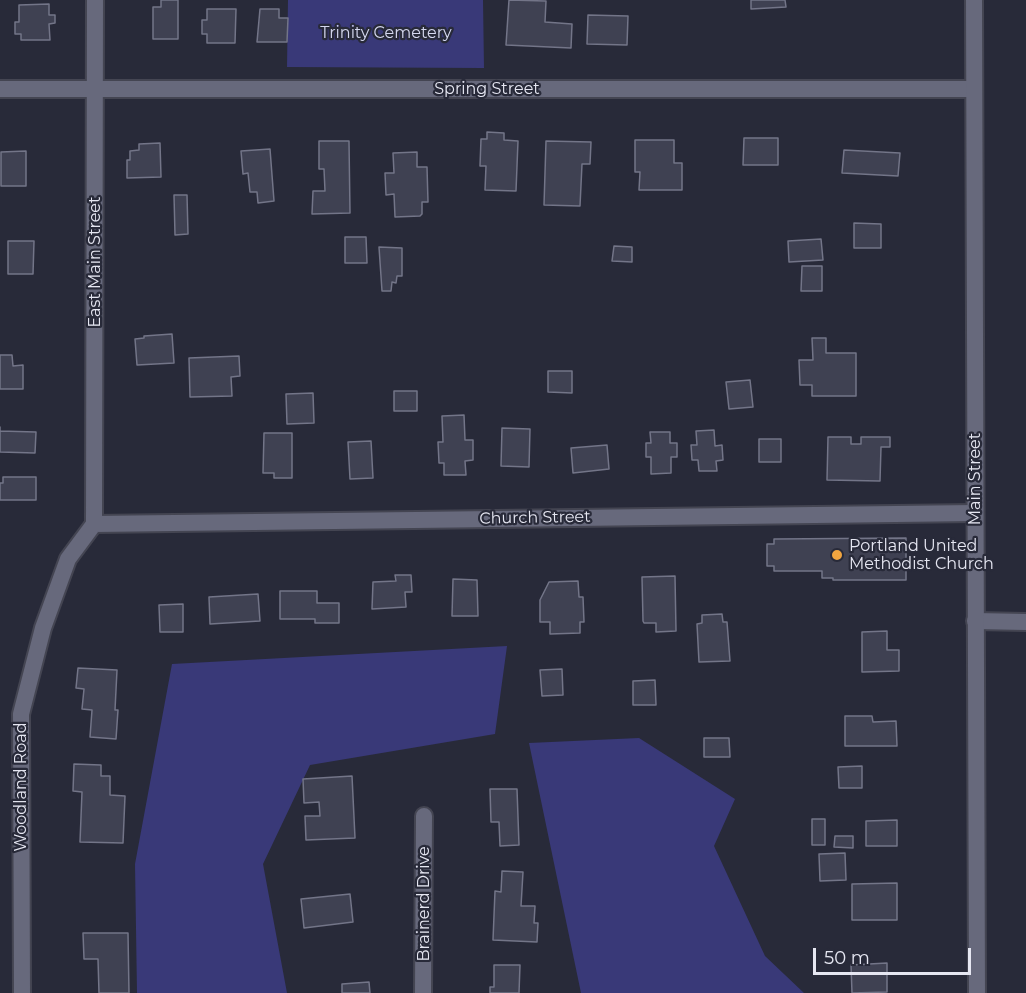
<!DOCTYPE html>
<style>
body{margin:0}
#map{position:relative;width:1026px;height:993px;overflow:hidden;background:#282a39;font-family:Montserrat,sans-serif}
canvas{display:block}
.scale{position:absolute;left:813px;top:948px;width:158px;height:27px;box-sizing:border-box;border:3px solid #e6e7f2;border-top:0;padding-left:8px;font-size:18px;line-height:21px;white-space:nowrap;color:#e6e7f2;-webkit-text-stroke:4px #282a39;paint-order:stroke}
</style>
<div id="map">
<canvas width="1026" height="993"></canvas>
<div class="scale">50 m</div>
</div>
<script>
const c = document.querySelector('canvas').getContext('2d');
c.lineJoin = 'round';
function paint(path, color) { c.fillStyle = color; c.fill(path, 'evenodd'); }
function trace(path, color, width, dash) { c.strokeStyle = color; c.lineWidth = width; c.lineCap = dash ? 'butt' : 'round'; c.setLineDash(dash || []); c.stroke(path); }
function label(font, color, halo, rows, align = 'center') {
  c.font = font + ' Montserrat,sans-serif'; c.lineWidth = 4.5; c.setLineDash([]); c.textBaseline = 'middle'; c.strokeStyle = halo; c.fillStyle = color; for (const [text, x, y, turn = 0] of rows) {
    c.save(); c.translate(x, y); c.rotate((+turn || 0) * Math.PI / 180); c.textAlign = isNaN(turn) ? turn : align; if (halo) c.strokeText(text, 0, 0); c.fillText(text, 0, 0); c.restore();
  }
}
paint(new Path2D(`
 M288,0H483L484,68L287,67Z
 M507,646L495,734L310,765L263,864L287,993H137L135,864L172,664Z
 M639,738L735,799L714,846L765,956L804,993H581L529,743Z`), '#393978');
const building = new Path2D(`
 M161,0H178V39H153V7H161Z
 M509,0L546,1L545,22L572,24L571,48L506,45Z
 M751,0H785L786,7L751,9Z
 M49,4V15H55V23L49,24L50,40H21V34H15V22H19V5Z
 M207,9H236L235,43H207V34H202V20H207Z
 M260,9H279V18H288L287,42H257Z
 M588,15L628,16L627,45L587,44Z
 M487,132L504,133V140L518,141L516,191L485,190L486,166H480L481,139H487Z
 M744,138H778V165H743Z
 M635,140H674V163H682V190H639L640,172H635Z
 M319,141H349L350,213L312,214L313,191H325L324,169H319Z
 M546,141L591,142L590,164H582L580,206L544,205Z
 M160,143L161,177L127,178V160H130V151L139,150V144Z
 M270,149L274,201L258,203L257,192H250L248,173L243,174L241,151Z
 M844,150L900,153L898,176L842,173Z
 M26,151V186H1V152Z
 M417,152V167H427L428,202H422V214L420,216L395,217L394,194L386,195L385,173H394L393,153Z
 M174,195H187L188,234L175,235Z
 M854,223L881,224V248H854Z
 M345,237H366L367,263H345Z
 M821,239L823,260L789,262L788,241Z
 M8,241H34L33,274H8Z
 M614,246L632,247V262L612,261Z
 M379,247L402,248V276H397L396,283L392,282L391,291H382Z
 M802,266H822V291H801Z
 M172,334L174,363L137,365L135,339L144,338V336Z
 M812,338H826V353H856V396H812V385H800L799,360H813Z
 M0,355H12L13,366L23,365V389H0Z
 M239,356L240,376L231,377L232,396L190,397L189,358Z
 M548,371H572V393L548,392Z
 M750,380L753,407L729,409L726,382Z
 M394,391H417V411H394Z
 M313,393L314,423L287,424L286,394Z
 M464,415L465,440H473V460L465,461L466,475H444V463H439L438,442H443L442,416Z
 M0,427V431L36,432L35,453L0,452Z
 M502,428L530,429L529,467L501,466Z
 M714,430L715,446L722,445L723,460L716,461L717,471H699L698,460H692L691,445H697L696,431Z
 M650,432H670V443H677V457H671V473L651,474V457H646V443H651Z
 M264,433H292V478H274V473H263Z
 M828,437H851V444H861V437H890V447H881L880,481L827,480Z
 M759,439H781V462H759Z
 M371,441L373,478L350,479L348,442Z
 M607,445L609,469L573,473L571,448Z
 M3,477H36V500H0V483H3Z
 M906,538V580H833V578H822V571H774V566H767V544H774V539Z
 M395,575H411L412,592H405L406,607L372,609L373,582L396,581Z
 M675,576L676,631L656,632V623H644L643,621L642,577Z
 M453,579L477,580L478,616H452Z
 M578,581L579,597H583L584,622H580V633L550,634V622H540V600L549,582Z
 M280,591H317V603H339V623H315V619H280Z
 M258,594L260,621L210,624L209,597Z
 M183,604V632H160L159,605Z
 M722,614L723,622H727L730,661L699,662L697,624L702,623V615Z
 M887,631V650H899V671L862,672V632Z
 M78,668L117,670L115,710H118L116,739L90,737L92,710L82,709L84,689L76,688Z
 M562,669L563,695L542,696L540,670Z
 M655,680L656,705H633V681Z
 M845,716H872L873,722L896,721L897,746H845Z
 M704,738H729L730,757H704Z
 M74,764L101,765V776H110V795L125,796L123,843L80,842L82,792L73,791Z
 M862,766V788H839L838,767Z
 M352,776L355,838L306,840L305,816H320L319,802L304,803L303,779Z
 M490,789H517L519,845L500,846L499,822H491Z
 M812,819H825V845H812Z
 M897,820V846H866V821Z
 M835,836H853V848L834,847Z
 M845,853L846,880L820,881L819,854Z
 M502,871L523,872L521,906H535L534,923H538L537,942L493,940L495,891L501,892Z
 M897,883V920H852V884Z
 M350,894L353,922L304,928L301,899Z
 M83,933H128L129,993H99L98,959H84Z
 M887,963V992L852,993L851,965Z
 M494,965H520L519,993H490V987H494Z
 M369,982L370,993H342V984Z`);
paint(building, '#3f4152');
trace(building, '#737588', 1.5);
const minor = new Path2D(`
 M94,524L975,513
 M94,524L95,0
 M975,621L1026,622
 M22,993L21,714L43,628L68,559L94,524
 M423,993L424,816`);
const tertiary = new Path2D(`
 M0,89H974`);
const secondary = new Path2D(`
 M974,0L977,993`);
trace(minor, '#444552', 20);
trace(tertiary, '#444552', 20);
trace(secondary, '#444552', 20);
trace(minor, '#67697c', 16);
trace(tertiary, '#67697c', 16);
trace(secondary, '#67697c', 16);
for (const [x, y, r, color] of [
 [837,555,6,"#f1a540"]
]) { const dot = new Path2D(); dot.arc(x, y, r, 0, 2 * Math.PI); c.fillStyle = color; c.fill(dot); trace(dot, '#282a39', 2); }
label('16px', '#d5d8ef', '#282a39', [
 ["Trinity Cemetery",386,33]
]);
label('16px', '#e6e7f2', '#282a39', [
 ["Spring Street",487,89],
 ["East Main Street",95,262,-90],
 ["Main Street",975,479,-90],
 ["Church Street",535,518,-1],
 ["Woodland Road",21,787,-90],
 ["Brainerd Drive",424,904,-90]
]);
label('16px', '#e6e7f2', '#282a39', [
 ["Portland United",849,546],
 ["Methodist Church",849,564]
], 'left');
</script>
